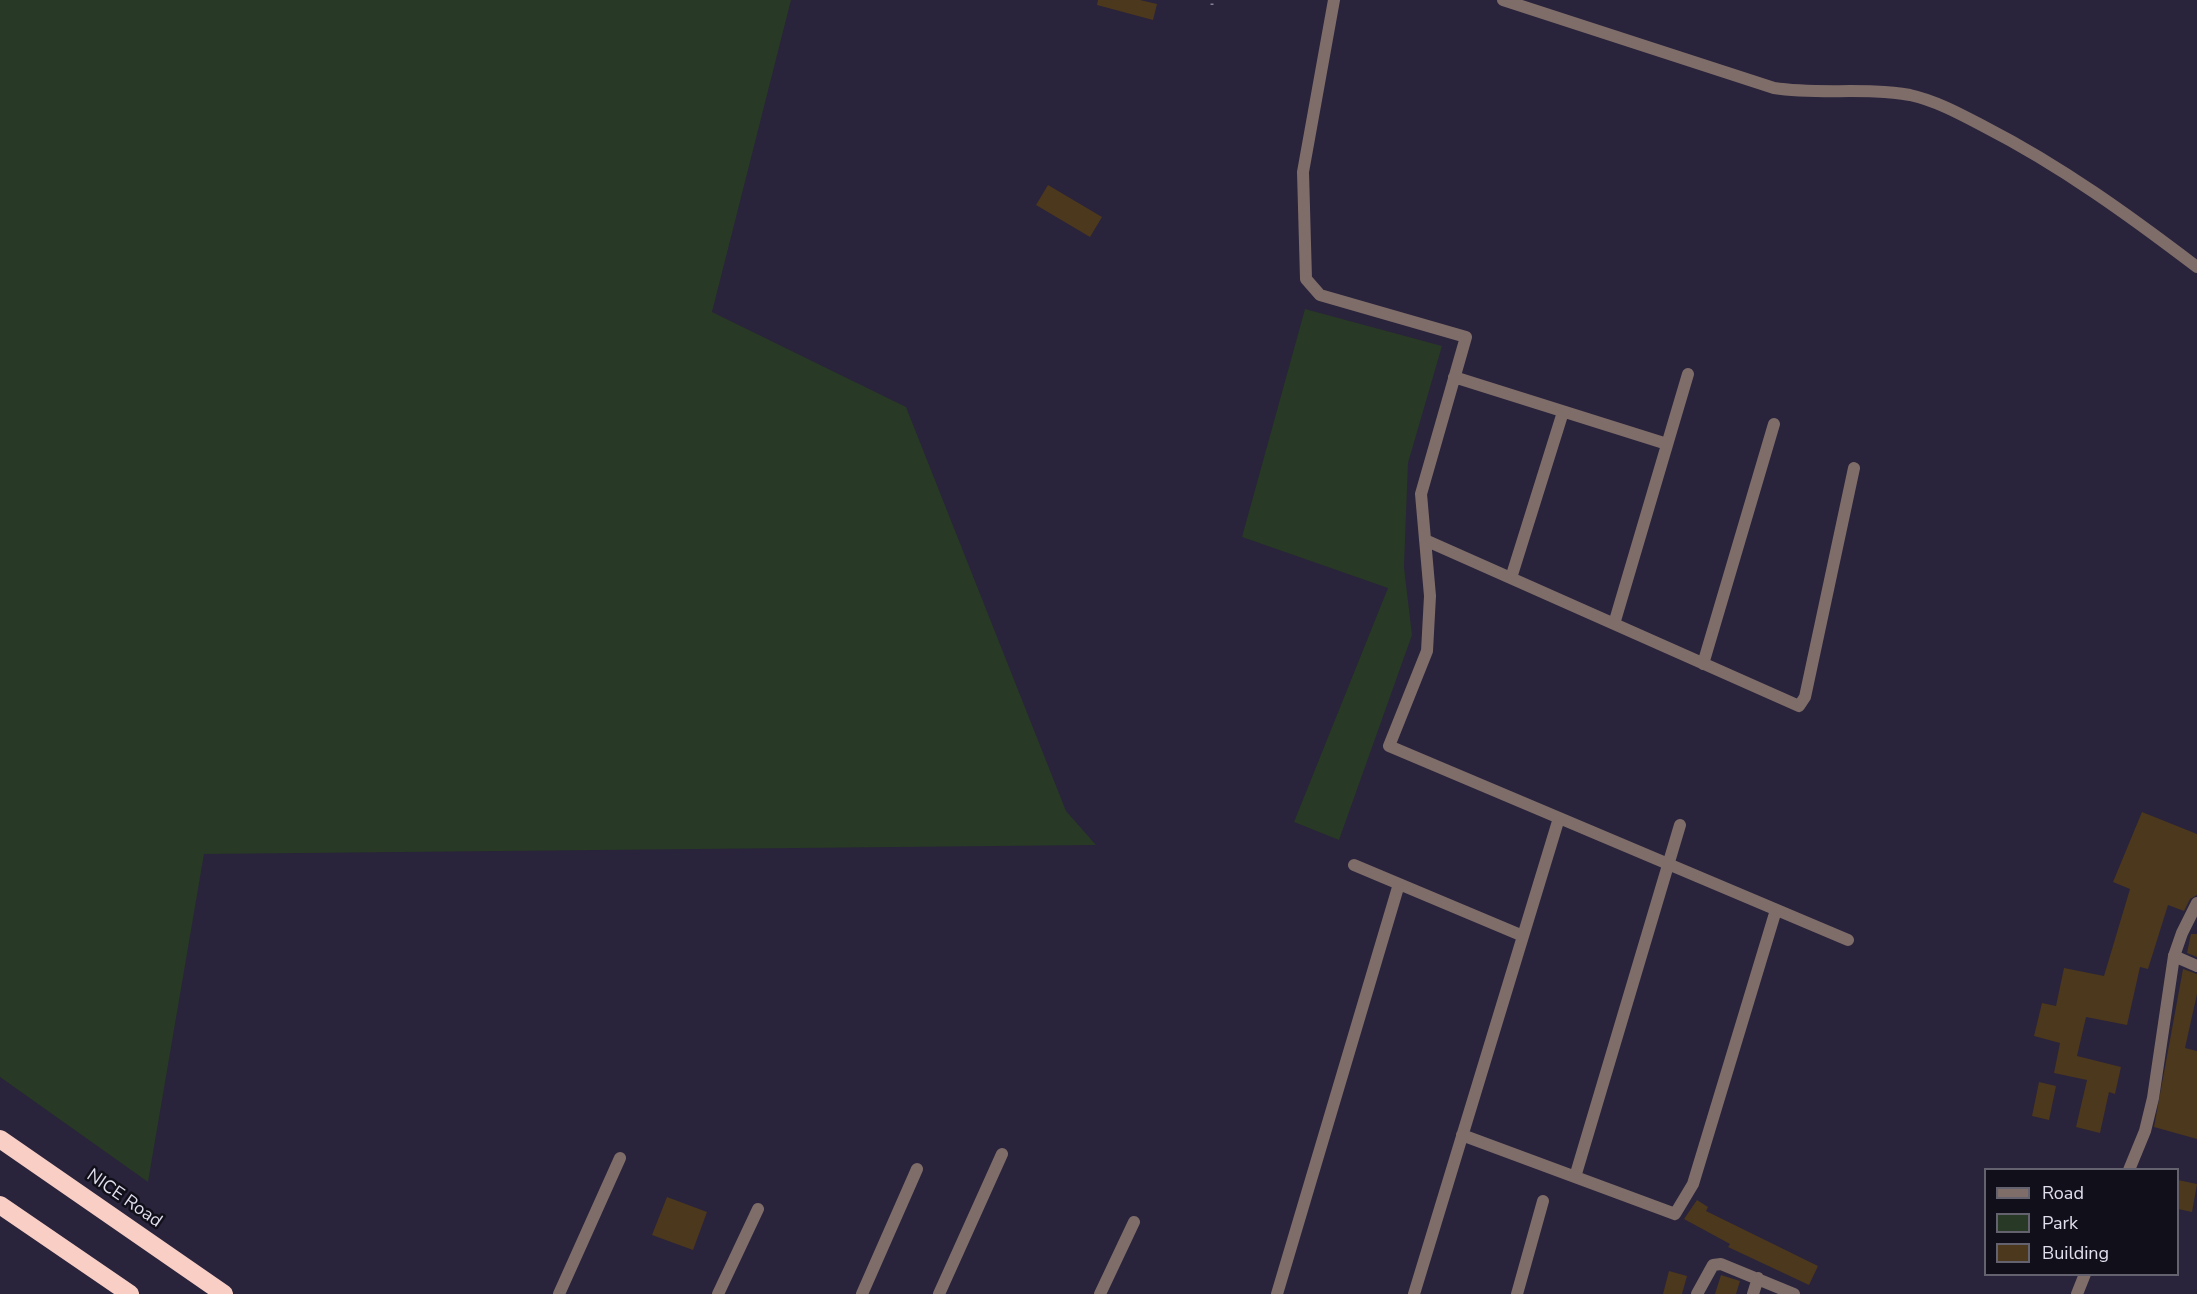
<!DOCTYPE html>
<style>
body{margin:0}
#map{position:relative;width:2197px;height:1294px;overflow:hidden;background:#29233b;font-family:"Nunito Sans",sans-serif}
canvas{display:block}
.legend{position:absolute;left:1984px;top:1168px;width:195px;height:108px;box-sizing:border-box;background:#110f19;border:2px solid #64626e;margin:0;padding:8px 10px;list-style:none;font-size:18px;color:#e1deee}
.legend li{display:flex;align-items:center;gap:12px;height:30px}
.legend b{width:30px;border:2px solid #64626e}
</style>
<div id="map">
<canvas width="2197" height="1294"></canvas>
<ul class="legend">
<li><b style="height:8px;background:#7f6d69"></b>Road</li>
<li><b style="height:16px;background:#283925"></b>Park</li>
<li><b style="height:16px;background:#4c381c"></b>Building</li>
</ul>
</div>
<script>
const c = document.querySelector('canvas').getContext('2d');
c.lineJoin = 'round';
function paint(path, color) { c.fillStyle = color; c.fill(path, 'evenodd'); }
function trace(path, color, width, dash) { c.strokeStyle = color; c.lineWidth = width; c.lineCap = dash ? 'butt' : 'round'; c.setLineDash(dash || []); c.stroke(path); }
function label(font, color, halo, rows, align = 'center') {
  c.font = font + ' "Nunito Sans",sans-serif'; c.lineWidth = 5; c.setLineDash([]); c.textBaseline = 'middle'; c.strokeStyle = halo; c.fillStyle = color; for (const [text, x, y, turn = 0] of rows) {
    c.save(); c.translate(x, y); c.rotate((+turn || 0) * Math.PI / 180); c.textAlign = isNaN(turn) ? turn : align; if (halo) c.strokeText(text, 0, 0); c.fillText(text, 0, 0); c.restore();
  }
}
paint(new Path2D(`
 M0,0H791L712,312L906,407L1066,811L1096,845L204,854L148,1182L0,1077Z
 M1305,309L1442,346L1408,463L1404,567L1412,635L1339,840L1294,822L1388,588L1242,537Z`), '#283925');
paint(new Path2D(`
 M1098,0H1140L1157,4L1153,20L1097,5Z
 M1048,185L1102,217L1090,237L1036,205Z
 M2142,812L2197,834V895L2190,899L2184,911L2168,905L2148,969L2140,967L2127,1025L2086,1017L2077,1056L2121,1067L2115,1094L2109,1092L2100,1133L2076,1127L2087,1080L2054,1073L2060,1043L2034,1036L2042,1003L2056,1006L2064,968L2104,976L2130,889L2113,882Z
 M2191,934H2197V957L2187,953Z
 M2183,969L2197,974V994L2185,1048L2197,1051V1139L2154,1127Z
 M2039,1082L2056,1086L2049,1120L2032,1116Z
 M2178,1180L2197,1184L2192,1212L2178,1209Z
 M667,1197L707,1212L693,1250L652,1235Z
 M1697,1200L1708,1207L1706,1211L1818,1266L1809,1285L1728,1247L1730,1244L1684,1219Z
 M1669,1271L1687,1276L1682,1294H1663Z
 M1721,1275L1740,1281L1736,1294H1715Z`), '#4c381c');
trace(new Path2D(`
 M1212,5V0`), '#868195', 3, [1.5, 4.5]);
trace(new Path2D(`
 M1334,0L1303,172L1306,279L1320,295L1466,337L1421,494L1430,596L1427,651L1389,746L1848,940
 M1454,377L1667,444
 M1425,540L1799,706L1805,697L1854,468
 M1511,578L1563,412
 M1614,624L1688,374
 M1703,664L1774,424
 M1354,865L1523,936
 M2174,956L2197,966
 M1462,1135L1675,1214L1693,1184L1776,910
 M1575,1177L1680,825
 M559,1294L620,1158
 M718,1294L758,1209
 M862,1294L917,1169
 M939,1294L1002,1154
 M1100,1294L1134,1222
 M1277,1294L1399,884
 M1414,1294L1559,818
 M1517,1294L1543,1201
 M1697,1294L1713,1265L1721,1264L1794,1294
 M1753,1294L1758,1278`), '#7f6d69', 12);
trace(new Path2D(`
 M1503,0L1774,88C1819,95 1865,87 1910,95C1937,101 1962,115 1985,127C2061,166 2130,216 2197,267
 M2129,1170L2145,1131L2153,1098L2174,956L2182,933L2197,903
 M2077,1294L2085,1274`), '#7f6d69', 12);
trace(new Path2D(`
 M0,1139L224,1294
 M0,1205L130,1294`), '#f9cec5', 18);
label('18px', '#e1deee', '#110f19', [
 ["NICE Road",124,1199,35]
]);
</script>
